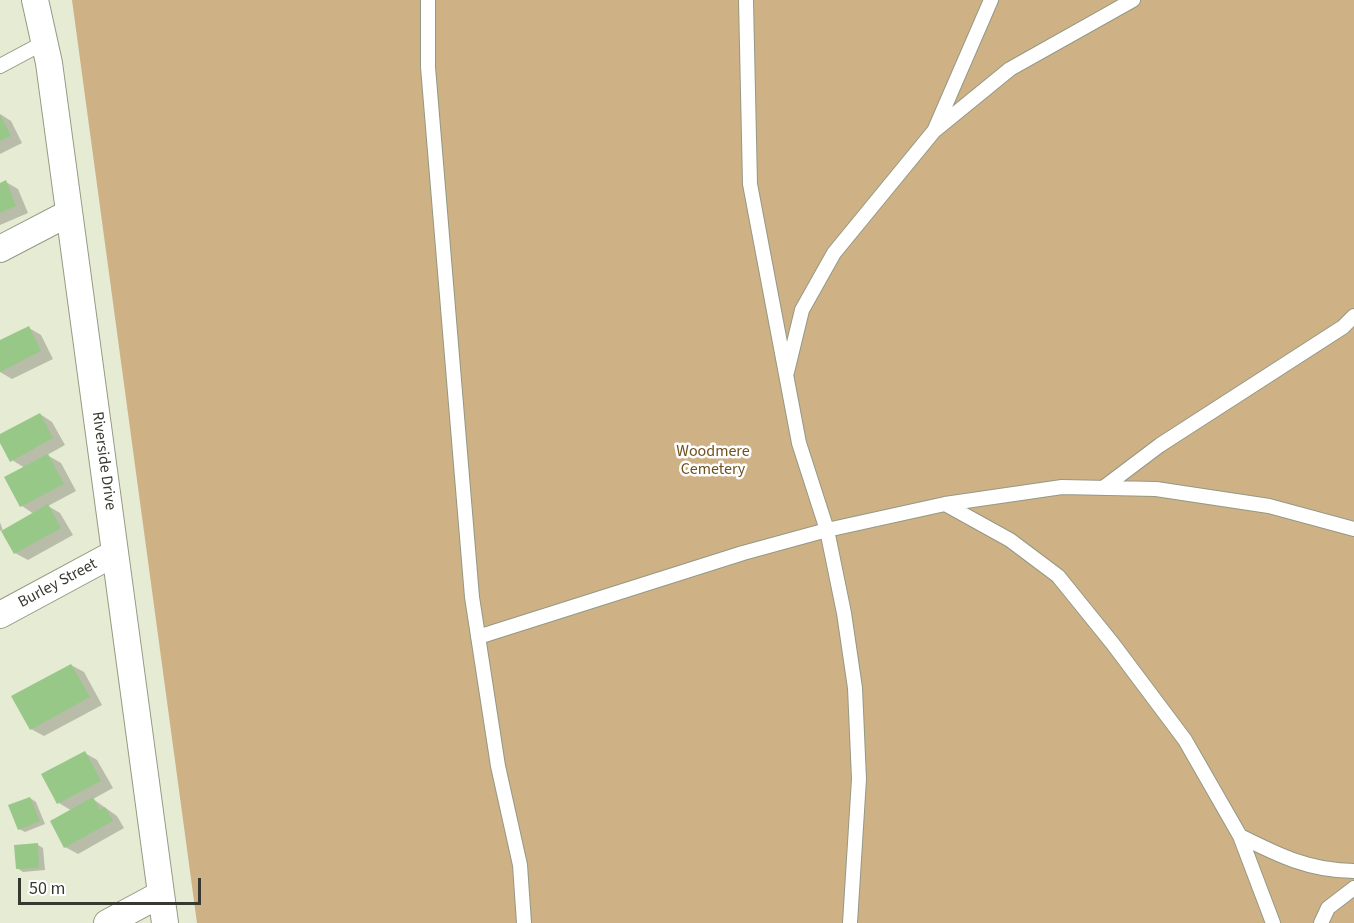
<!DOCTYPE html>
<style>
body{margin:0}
#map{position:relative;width:1354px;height:923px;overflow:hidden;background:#e6ebd4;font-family:"Source Sans 3",sans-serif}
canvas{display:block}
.scale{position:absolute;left:18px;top:878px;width:183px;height:27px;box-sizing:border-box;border:3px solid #373930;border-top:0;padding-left:8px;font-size:18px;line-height:21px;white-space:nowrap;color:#373930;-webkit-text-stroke:4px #fff;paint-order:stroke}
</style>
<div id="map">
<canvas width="1354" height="923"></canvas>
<div class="scale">50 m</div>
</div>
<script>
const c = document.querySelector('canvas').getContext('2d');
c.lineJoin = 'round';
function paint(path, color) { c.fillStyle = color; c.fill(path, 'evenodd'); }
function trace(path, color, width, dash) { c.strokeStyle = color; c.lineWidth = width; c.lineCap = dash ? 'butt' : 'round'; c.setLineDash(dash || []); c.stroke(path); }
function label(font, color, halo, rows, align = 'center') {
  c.font = font + ' "Source Sans 3",sans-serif'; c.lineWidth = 5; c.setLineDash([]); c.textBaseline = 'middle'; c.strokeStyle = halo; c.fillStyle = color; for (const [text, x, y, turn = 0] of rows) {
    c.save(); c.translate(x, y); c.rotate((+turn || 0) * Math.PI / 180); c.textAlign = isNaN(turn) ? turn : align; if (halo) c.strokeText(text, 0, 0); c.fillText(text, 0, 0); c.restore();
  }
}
paint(new Path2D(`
 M72,0H1354V923H197Z`), '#cfb186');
paint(new Path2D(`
 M0,114L11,121L22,143L0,154Z
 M6,182L18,189L28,213L0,225V184Z
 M29,328L41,335L53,359L12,379L0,372V342Z
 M40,414L52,422L65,445L47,455L61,463L76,491L48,506L60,513L73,535L28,560L15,553L2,530L0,531V522L3,531L34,514L22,506L25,468L12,460L0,436Z
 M71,665L84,672L102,705L44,736L31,729Z
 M85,753L97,760L113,788L93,799L117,816L124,828L78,854L65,847L72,811L59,803Z
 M30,798L36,802L45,824L25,832L19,829Z
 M38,845L43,848L45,870L23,872L17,868Z`), '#0003');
paint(new Path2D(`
 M0,115L11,136L0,141Z
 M6,180L16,206L0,213V183Z
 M29,326L41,351L0,372V340Z
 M40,413L53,438L10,462L0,443V434Z
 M48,454L64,484L20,507L4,477Z
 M48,504L61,528L14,554L1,531Z
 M71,664L90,697L30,730L11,696Z
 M85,751L101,781L57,804L41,774Z
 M30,797L40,821L18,830L8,805Z
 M93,797L100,810L105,807L113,821L64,848L50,821Z
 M38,843L39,868L16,869L14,845Z`), '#97c888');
const service = new Path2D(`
 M428,0V67L472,597L498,766L520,865L524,923
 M746,0L750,184L799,443L827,530L844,613L855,688L859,779L850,923
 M0,66L45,42
 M935,129L991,0
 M787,372L802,310L834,253L934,131L1010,69L1133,0
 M1103,488L1160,445L1343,327L1354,316
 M945,504L1010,540L1058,576L1113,644L1185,740L1240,836L1273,923
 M478,637L743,553L827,530L945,504L1062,487L1156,489L1269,506L1354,529
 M1240,836C1278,855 1310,871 1354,871
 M1321,923L1328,908L1354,888`);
const minor = new Path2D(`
 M35,0L49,63L165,923
 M0,249L69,213
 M0,615L115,553
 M107,923L161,894`);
trace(service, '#949983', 16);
trace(minor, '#949983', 28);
trace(service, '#fff', 14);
trace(minor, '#fff', 26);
label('16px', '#71511d', '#fff', [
 ["Woodmere",713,452],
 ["Cemetery",713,470]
]);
label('16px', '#373930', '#fff', [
 ["Riverside Drive",103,461,82],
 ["Burley Street",58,584,-28]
]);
</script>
